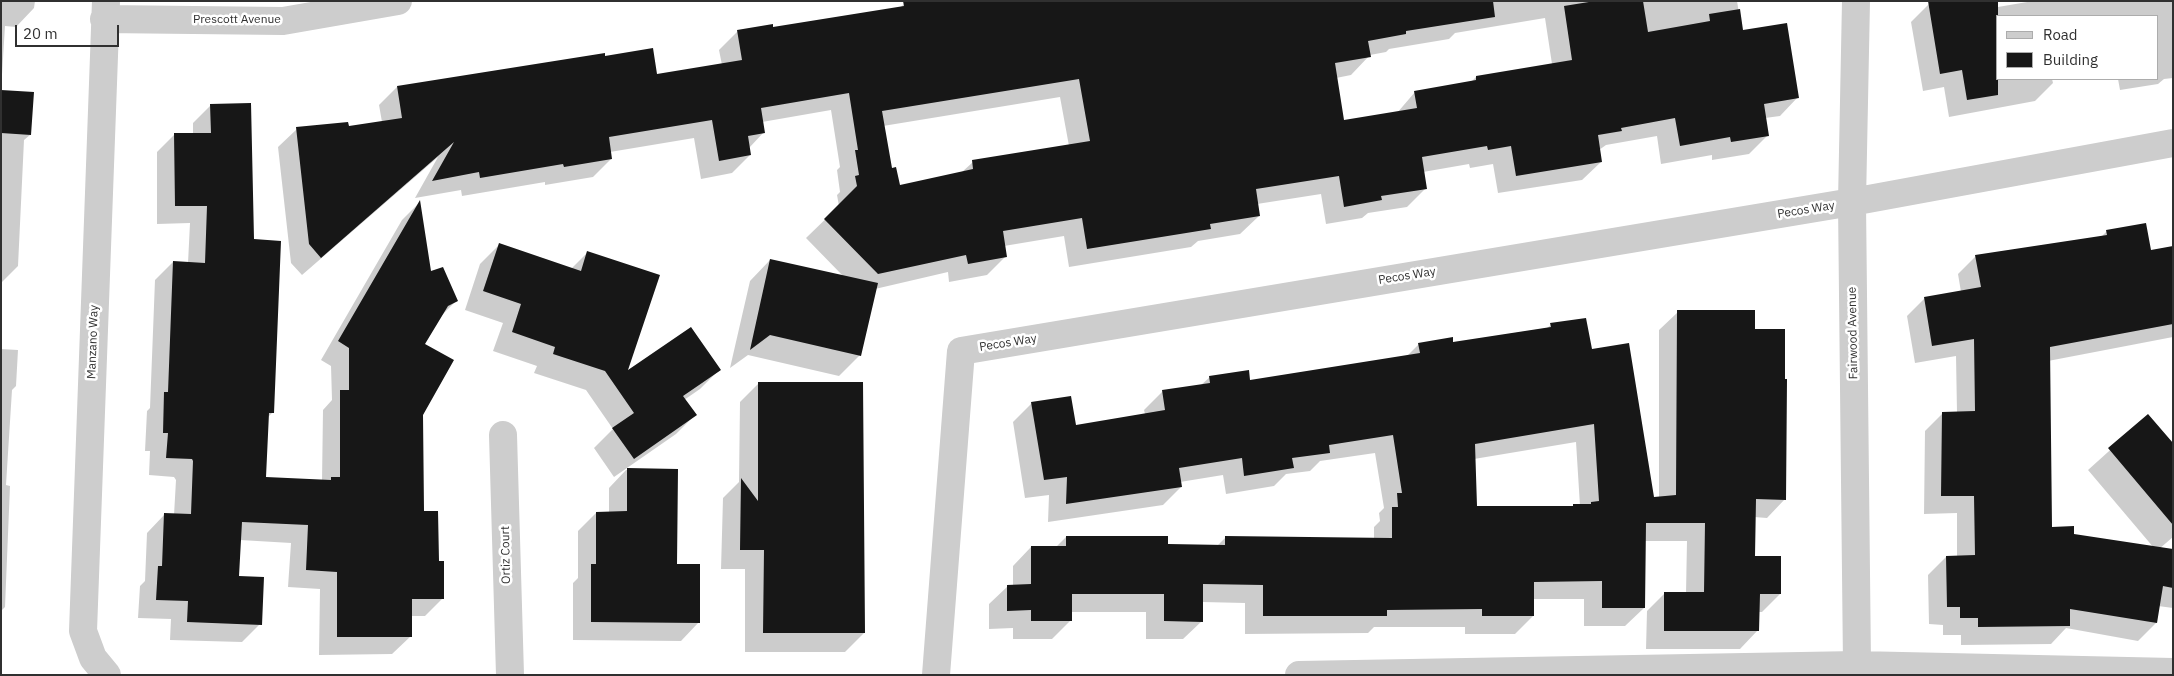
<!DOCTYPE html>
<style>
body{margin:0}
#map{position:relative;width:2174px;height:676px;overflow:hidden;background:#fff;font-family:"IBM Plex Sans",sans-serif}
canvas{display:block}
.frame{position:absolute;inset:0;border:2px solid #303030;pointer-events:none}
.legend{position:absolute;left:1996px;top:15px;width:162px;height:65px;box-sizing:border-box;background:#fff;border:1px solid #acacac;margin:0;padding:6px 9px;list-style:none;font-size:15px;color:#303030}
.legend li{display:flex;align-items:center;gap:10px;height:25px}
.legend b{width:25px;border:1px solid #acacac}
.scale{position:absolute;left:15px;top:25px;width:104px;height:22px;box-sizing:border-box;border:2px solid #303030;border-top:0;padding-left:6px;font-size:15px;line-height:18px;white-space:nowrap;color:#303030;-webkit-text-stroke:4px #fff;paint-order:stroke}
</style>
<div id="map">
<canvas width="2174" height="676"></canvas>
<div class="frame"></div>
<ul class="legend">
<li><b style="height:6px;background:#cdcdcd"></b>Road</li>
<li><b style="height:14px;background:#171717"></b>Building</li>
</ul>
<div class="scale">20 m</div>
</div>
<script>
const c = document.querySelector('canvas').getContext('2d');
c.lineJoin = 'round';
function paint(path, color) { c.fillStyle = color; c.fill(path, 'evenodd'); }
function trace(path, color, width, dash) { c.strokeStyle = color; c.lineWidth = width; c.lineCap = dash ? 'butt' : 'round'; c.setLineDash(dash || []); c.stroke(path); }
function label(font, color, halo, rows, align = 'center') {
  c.font = font + ' "IBM Plex Sans",sans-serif'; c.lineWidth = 5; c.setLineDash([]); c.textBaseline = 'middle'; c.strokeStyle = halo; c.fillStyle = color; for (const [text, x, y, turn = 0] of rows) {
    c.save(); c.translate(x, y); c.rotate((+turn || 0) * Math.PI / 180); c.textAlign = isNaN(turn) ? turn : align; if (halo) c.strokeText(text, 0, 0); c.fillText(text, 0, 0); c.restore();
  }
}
paint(new Path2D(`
 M1,1H35L34,8L16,27L5,26L1,91L30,135L24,140L18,266L1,283Z
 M919,1H1737L1742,31L1798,97L1780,116L1765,118L1767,136L1749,154L1712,160V155L1661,164L1657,136L1606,145L1599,150L1601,162L1582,180L1498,193L1493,164L1470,168L1469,164L1423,172L1426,188L1407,207L1368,213L1362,218L1326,224L1321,194L1257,204L1259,216L1240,234L1198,241L1191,247L1069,267L1064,236L1004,246L1005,257L987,275L949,282L948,272L875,289L860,355L839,376L748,355L730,368L750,281L770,260L844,277L806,238L839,206L837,195L840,192L837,170L840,167L831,110L762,122L764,132L749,148L750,155L732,173L701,179L694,138L610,152L611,159L593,177L545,185V182L462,196L461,190L415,198L438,157L302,275L291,263L278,147L297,129L348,128L382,122L379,105L397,87L604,57L656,75L722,65L719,50L738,31L772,29L900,8L904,4ZM1545,18L1552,64L1476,77L1471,82L1415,92L1397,113L1343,122L1336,78L1351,75L1370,55L1386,52L1389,49L1449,39L1455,33ZM1060,97L1069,146L973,162L962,172L900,187L891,169L883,126Z
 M2033,1H2173V78L2164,79L2158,84L2120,90L2118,79H2158V16H1998V79H2052L2053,83L2035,101L1949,117L1944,87L1923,91L1911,22L1929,4L1992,8Z
 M211,105L252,241L273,412L267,418L265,478L322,481L323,410L332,400L331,366L321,360L402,220L419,203L430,273L456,301L438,319L424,344L421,414L422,512L437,562L443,598L425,616H411V636L392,654L319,655L320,589L288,587L291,543L240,540L238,577L260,624L242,642L170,640L171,619L138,618L140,586L145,581L147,533L165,514L174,515L176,480L174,477L149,475L150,451H145L147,411L150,408L155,280L173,262L188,263L190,223L157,224V152L175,134H193V123Z
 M2107,231L2150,251L2173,249V337L2048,361L2051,528L2073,535L2154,548L2088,470L2148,416L2173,445V537L2159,549L2173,551V608L2158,606L2156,623L2138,641L2066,628L2051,644L1961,645V635H1943V625L1929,624L1928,575L1946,557H1957V513L1924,514L1925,431L1943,413H1957L1956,356L1915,363L1907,316L1925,298L1961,292L1958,274L1976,256L2101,237Z
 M499,245L571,269L588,252L626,374L719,370L700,389L684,400L695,415L676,434L614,477L594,448L613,429L586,390L534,373L537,366L493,351L503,323L465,310L480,264Z
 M1678,312L1753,330L1785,499L1767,518L1754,517V558L1780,594L1762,612H1758V630L1740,649H1646L1647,611L1665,593H1686L1687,541H1644V608L1625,626H1584V599H1533V616L1515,634H1465V627H1374L1368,633L1245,634V603L1202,602V621L1183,639H1146V612H1070V621L1052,639H1013V628L989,629V604L1008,586H1013V566L1031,547H1056L1066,537L1167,546H1217L1226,537L1374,539V527L1380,521L1379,513L1384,508L1375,453L1320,461L1310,471L1286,474L1274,486L1226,494L1223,475L1180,482L1181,487L1163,505L1048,522L1049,495L1025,498L1013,422L1032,403L1075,426L1145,414L1144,410L1163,391L1201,385L1210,377L1249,381L1407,356L1419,344L1452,343L1547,328L1551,325L1591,351L1652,498H1659V330ZM1576,442L1580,506L1475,507L1474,459Z
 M1,349L18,350L16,386L12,390L6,485L10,486L5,607L1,611Z
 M759,383L864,633L845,652H745V569H721L723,498L739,482L740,402Z
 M626,470L677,471L676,566L699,622L681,641L573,640V583L578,578V531L596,513H609V488Z`), '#0003');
paint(new Path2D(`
 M903,1H1493L1495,17L1406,31V34L1368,41L1371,57L1335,63L1344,120L1417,108L1414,91L1476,80V76L1572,60L1564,6L1595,1H1643L1648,32L1710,21L1709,14L1740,9L1743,30L1787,23L1799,98L1764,104L1769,136L1731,142L1730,137L1680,146L1675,118L1621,128L1622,131L1598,135L1602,162L1516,176L1511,146L1488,150L1487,146L1422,157L1427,189L1381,196L1382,200L1344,207L1339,176L1256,189L1260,216L1210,224L1211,229L1087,249L1082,218L1003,231L1007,257L968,264L966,255L878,274L824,219L857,186L855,176L859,175L855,150H858L849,93L761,108L765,133L748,136L751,155L719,161L712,120L609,137L612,159L564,167L563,164L480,178L479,172L432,181L454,142L321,258L309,244L296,127L348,122L349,126L402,118L397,86L605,53V56L653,48L657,74L742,60L737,30L773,24V27L904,6ZM1079,79L1090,141L972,160L973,169L900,185L896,167L892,168L882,111Z
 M1928,1H1998V95L1967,100L1962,70L1940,74Z
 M1,90L34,92L31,135L1,133Z
 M251,103L254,239L281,241L274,413H269L266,477L331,480V477H340V390H349V348L338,341L420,200L431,271L443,267L458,301L448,306L425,344L454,360L423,415L424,511H438L439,561H444V599H412V637H337V572L306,570L308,525L242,522L239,576L264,577L262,625L187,622L188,601L156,600L158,566H162L164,513L191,514L193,461L192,459L166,458L168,433H163L164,392H168L173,261L205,263L207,206H175L174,133H211L210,104Z
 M2146,223L2151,250L2173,246V324L2050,347L2052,527L2074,526V534L2173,549V588L2163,586L2157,623L2070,609V626L1978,627V618H1960V607H1947L1946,556L1975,555L1974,496H1941L1942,412L1975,411L1974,339L1932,346L1924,297L1981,287L1975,255L2107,235L2106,230Z
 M499,243L581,271L587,251L660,275L628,370L691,327L721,370L683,396L697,415L634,459L612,428L634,413L605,371L553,354L555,347L512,332L521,304L483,291Z
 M770,259L878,283L861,356L770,335L750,350Z
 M1677,310H1755V329H1785V379H1787L1786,500L1756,499L1755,556H1781V594H1760L1759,631H1664V592H1704L1705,523H1646L1645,608H1602V581L1534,582V616H1482V609L1387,610V616H1263V585L1203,584V622L1164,621V594H1072V621H1031V610L1007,611V585L1031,584V546H1066V536H1168V544L1225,545V536L1392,538V507H1398L1397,493H1402L1393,435L1329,445L1330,453L1292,458L1294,468L1244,476L1242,458L1179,468L1182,487L1066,504L1067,477L1044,480L1031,402L1071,396L1076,425L1165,410L1162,390L1210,383L1209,376L1249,370L1250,380L1420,353L1418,343L1453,337V342L1551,327L1550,323L1586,318L1592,349L1629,343L1654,497L1676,495ZM1594,424L1599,501L1591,502V504H1573V506H1477L1475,444Z
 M758,382H863L865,633H763L764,550H740L741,478L758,501Z
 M2148,414L2173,443V525L2108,448Z
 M627,468L678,469L677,564H700V623L591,622V564H596V512L627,511Z`), '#171717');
trace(new Path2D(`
 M106,1L83,631L93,658L107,675
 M1856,1L1852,202L1857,665
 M104,19L283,21L398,1
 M503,435L510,675
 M936,675L961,351L1852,202L2173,143
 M1299,675L1857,665L2173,672`), '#cdcdcd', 28);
label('12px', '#303030', '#fff', [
 ["Prescott Avenue",237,20],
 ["Pecos Way",1806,210,-9],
 ["Pecos Way",1407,276,-9],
 ["Fairwood Avenue",1853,333,-91],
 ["Manzano Way",93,342,-88],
 ["Pecos Way",1008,343,-9],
 ["Ortiz Court",506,555,-91]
]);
</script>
